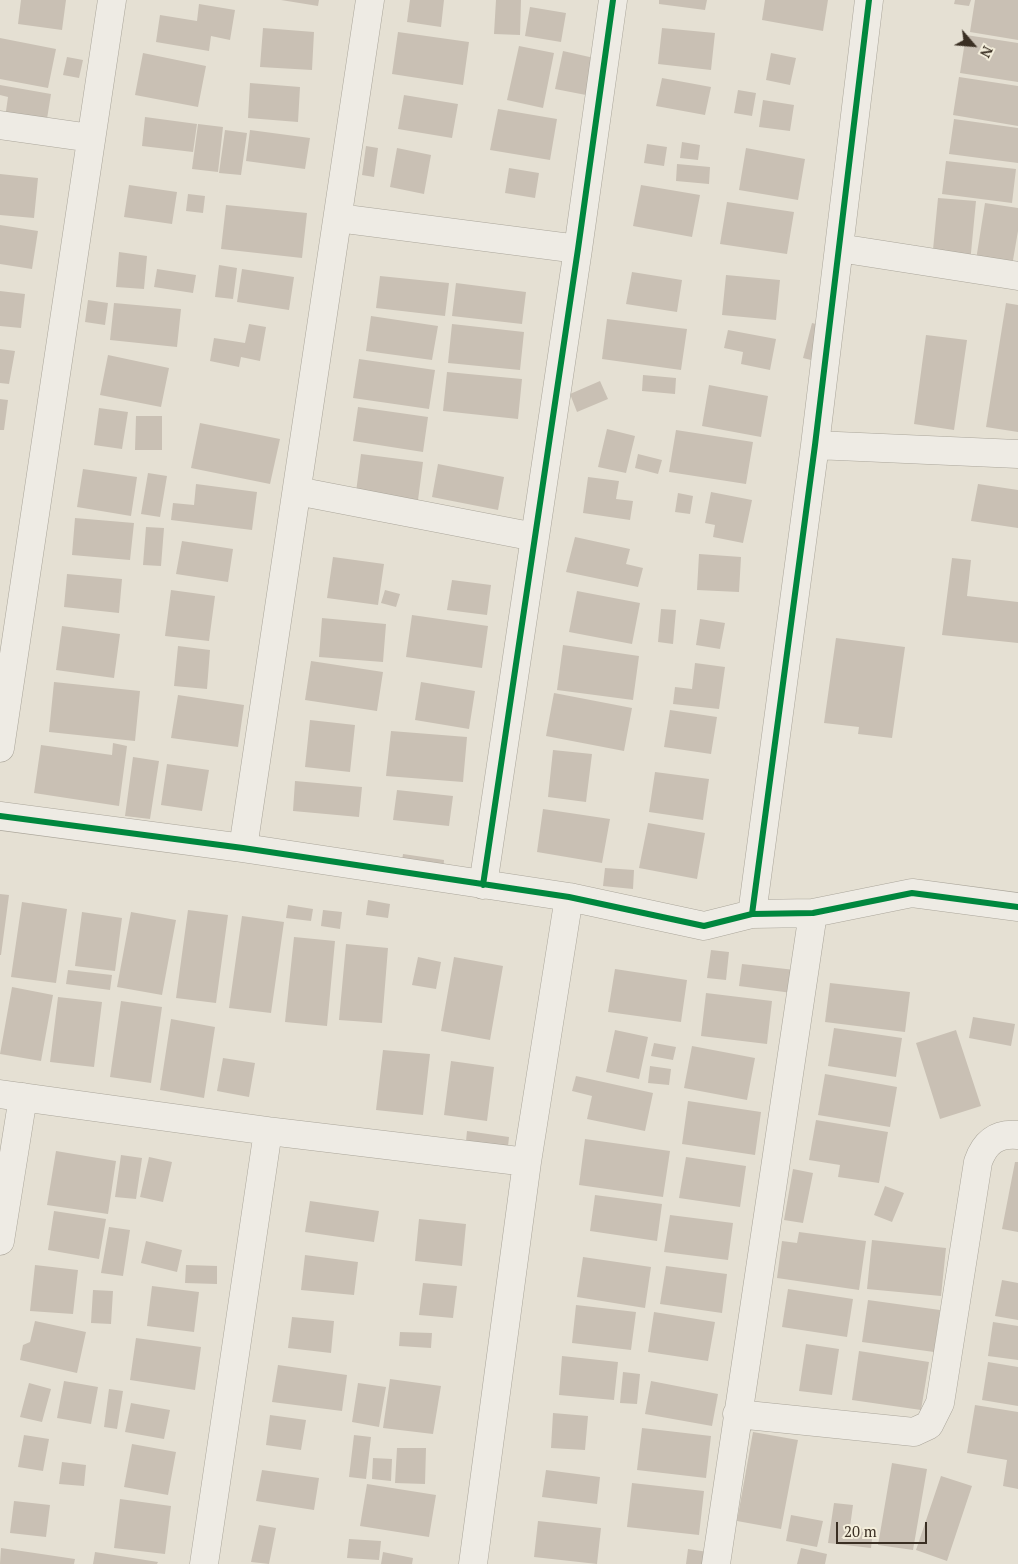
<!DOCTYPE html>
<style>
body{margin:0}
#map{position:relative;width:1018px;height:1564px;overflow:hidden;background:#e5e0d3;font-family:"PT Serif",serif}
canvas{display:block}
.north{position:absolute;left:948px;top:20px;width:50px;height:50px;-webkit-text-stroke:4px #f4eedb;paint-order:stroke;rotate:117deg;font-size:14px;font-weight:700;line-height:20px;text-align:center;color:#3a2f23}
.north::after{content:'';display:block;margin:auto;width:18px;height:22px;background:#3a2f23;clip-path:polygon(50% 0,100% 100%,50% 72%,0 100%)}
.scale{position:absolute;left:836px;top:1522px;width:91px;height:22px;box-sizing:border-box;border:2px solid #3a2f23;border-top:0;padding-left:6px;font-size:15px;line-height:18px;white-space:nowrap;color:#3a2f23;-webkit-text-stroke:4px #f4eedb;paint-order:stroke}
</style>
<div id="map">
<canvas width="1018" height="1564"></canvas>
<div class="north">N</div>
<div class="scale">20 m</div>
</div>
<script>
const c = document.querySelector('canvas').getContext('2d');
c.lineJoin = 'round';
function paint(path, color) { c.fillStyle = color; c.fill(path, 'evenodd'); }
function trace(path, color, width, dash) { c.strokeStyle = color; c.lineWidth = width; c.lineCap = dash ? 'butt' : 'round'; c.setLineDash(dash || []); c.stroke(path); }
paint(new Path2D(`
 M21,0H66L62,30L18,24Z
 M281,0H319L318,6Z
 M410,0H444L441,27L407,22Z
 M496,0H521L520,35L494,34Z
 M659,0H707L705,10L659,4Z
 M765,0H828L823,31L762,20Z
 M955,0H971L969,6L954,4Z
 M975,0H1018V40L970,32Z
 M199,4L235,10L230,40L211,36L209,51L156,42L160,15L197,21Z
 M530,7L566,13L561,42L525,36Z
 M263,28L314,32L312,70L260,67Z
 M662,28L715,33L711,70L658,64Z
 M398,32L469,42L463,85L392,74Z
 M966,35L1018,43V82L960,73Z
 M0,38L56,49L48,88L0,79Z
 M519,46L554,53L543,108L507,100Z
 M563,51L594,58L586,95L555,89Z
 M143,53L206,66L198,107L135,95Z
 M771,53L796,58L790,85L766,80Z
 M67,57L83,60L79,78L63,75Z
 M959,77L1018,86V126L953,115Z
 M662,78L711,87L705,115L656,106Z
 M250,83L300,87L298,122L248,118Z
 M0,85L51,94L46,125L5,118L8,97L0,95Z
 M738,90L756,93L752,116L734,113Z
 M404,95L458,104L452,138L398,129Z
 M763,100L794,105L790,131L759,127Z
 M498,109L557,119L550,160L490,150Z
 M145,117L197,124L193,152L142,146Z
 M954,119L1018,128V163L949,154Z
 M198,124L223,127L218,172L192,169Z
 M225,130L247,133L241,175L219,173Z
 M250,130L310,138L305,169L246,161Z
 M682,142L700,145L698,160L680,158Z
 M647,144L667,147L664,166L644,163Z
 M366,146L378,148L374,177L362,175Z
 M397,148L431,155L424,194L390,187Z
 M746,148L805,159L798,200L739,190Z
 M946,161L1016,169L1012,203L942,194Z
 M677,164L710,167L709,184L676,181Z
 M509,168L539,173L535,198L505,193Z
 M0,174L38,178L34,218L0,215Z
 M129,185L177,192L172,224L124,217Z
 M641,185L700,195L692,237L633,226Z
 M188,194L205,196L203,213L186,211Z
 M938,198L976,201L970,263L932,260Z
 M727,202L794,212L787,254L720,244Z
 M985,203L1018,208V231L1012,266L976,260Z
 M226,205L307,213L302,258L221,249Z
 M0,225L38,231L32,269L0,264Z
 M119,252L147,256L144,289L116,287Z
 M219,265L237,268L233,299L215,297Z
 M157,269L196,275L193,293L154,287Z
 M242,269L294,277L289,310L237,302Z
 M632,272L682,280L677,312L626,304Z
 M726,275L780,280L776,320L722,315Z
 M380,276L449,283L445,316L376,308Z
 M456,283L526,292L522,324L452,316Z
 M0,291L25,294L21,328L0,326Z
 M88,300L108,303L105,325L85,322Z
 M114,303L181,309L177,347L110,340Z
 M1006,303L1018,305V432L986,427Z
 M371,316L438,326L432,360L366,351Z
 M607,319L687,329L681,370L602,359Z
 M812,323L820,325L811,360L803,358Z
 M249,324L266,327L260,361L241,357L239,367L210,361L214,338L245,343Z
 M452,324L524,332L520,370L448,363Z
 M728,330L776,339L770,370L741,364L743,352L724,348Z
 M926,335L967,340L954,430L914,424Z
 M0,349L15,351L9,384L0,383Z
 M108,355L169,368L161,407L100,395Z
 M359,359L435,370L429,409L353,398Z
 M447,372L522,379L518,419L443,411Z
 M643,375L676,378L675,394L642,391Z
 M600,381L608,399L577,412L570,394Z
 M709,385L768,396L761,437L702,426Z
 M0,399L8,400L4,430H0Z
 M358,407L428,417L423,452L353,441Z
 M99,408L128,412L122,449L94,445Z
 M136,416H162V450H135Z
 M200,423L280,439L270,484L191,468Z
 M607,429L635,436L626,473L598,467Z
 M676,430L753,442L746,484L669,472Z
 M361,454L423,462L418,500L356,492Z
 M638,454L662,460L658,474L635,468Z
 M438,464L504,477L498,510L432,497Z
 M83,469L137,477L131,516L77,507Z
 M148,473L167,476L160,517L141,514Z
 M588,477L619,481L616,499L633,501L630,520L583,513Z
 M196,484L257,492L252,530L171,520L173,503L194,505Z
 M978,484L1018,490V528L971,521Z
 M711,492L752,500L743,543L713,537L715,525L705,523Z
 M678,493L693,496L690,514L675,512Z
 M75,518L134,523L130,560L72,555Z
 M146,527L164,528L161,566L143,565Z
 M575,537L630,549L626,564L643,568L638,587L566,572Z
 M182,541L233,549L228,582L176,574Z
 M699,554L741,557L739,592L697,590Z
 M333,557L384,564L378,605L327,598Z
 M952,558L971,560L967,596L1018,602V643L942,635Z
 M67,574L122,579L119,613L64,607Z
 M452,580L491,585L487,615L447,610Z
 M171,590L215,596L209,641L165,636Z
 M385,590L400,594L396,607L381,603Z
 M577,591L640,603L632,644L569,632Z
 M661,609L676,610L673,644L658,642Z
 M412,615L488,626L482,668L406,657Z
 M322,618L386,624L383,662L319,657Z
 M700,619L725,623L720,649L696,645Z
 M62,626L120,634L114,678L56,670Z
 M836,638L905,647L892,738L858,734L859,727L824,723Z
 M563,645L639,656L633,700L557,690Z
 M178,646L210,650L207,689L174,686Z
 M311,661L383,672L377,711L305,700Z
 M695,663L725,667L719,709L673,704L675,687L692,689Z
 M54,682L140,691L135,741L49,732Z
 M421,682L475,691L469,729L415,720Z
 M554,693L632,708L624,751L546,736Z
 M178,695L244,705L238,747L171,738Z
 M670,710L717,717L711,754L664,747Z
 M310,720L355,725L350,772L305,767Z
 M391,731L467,737L463,782L386,776Z
 M113,743L127,746L119,806L34,793L41,745L112,755Z
 M553,750L592,754L586,802L548,797Z
 M133,757L159,761L150,819L125,816Z
 M167,764L209,770L202,811L161,805Z
 M655,772L709,779L703,820L649,812Z
 M295,781L362,787L359,817L293,811Z
 M397,790L453,796L449,826L393,820Z
 M543,809L610,819L602,863L537,852Z
 M648,823L705,833L697,879L639,868Z
 M403,854L444,860L443,872L401,867Z
 M605,868L634,870L633,889L603,886Z
 M0,894L9,895L1,955H0Z
 M368,900L390,904L388,918L366,915Z
 M22,902L67,909L56,983L11,977Z
 M288,905L313,909L311,921L286,918Z
 M188,910L228,915L216,1003L176,998Z
 M323,910L342,912L340,929L321,926Z
 M82,912L122,918L115,971L75,966Z
 M131,912L176,920L162,995L117,987Z
 M242,916L284,922L271,1013L229,1008Z
 M294,937L335,941L327,1026L285,1022Z
 M346,944L388,948L382,1023L339,1020Z
 M711,950L729,952L726,980L707,978Z
 M418,957L441,962L436,989L412,985Z
 M454,957L503,966L490,1040L441,1031Z
 M742,964L795,970L792,993L739,986Z
 M615,969L687,980L681,1022L608,1012Z
 M68,970L112,975L110,990L66,984Z
 M830,983L910,992L905,1032L825,1022Z
 M12,987L53,995L41,1061L0,1054Z
 M706,993L772,1001L767,1044L701,1036Z
 M58,997L102,1002L94,1067L50,1062Z
 M121,1001L162,1007L151,1083L110,1077Z
 M973,1017L1015,1024L1011,1046L969,1038Z
 M171,1019L215,1027L204,1098L160,1090Z
 M834,1028L902,1038L896,1077L828,1066Z
 M615,1030L648,1037L639,1079L606,1072Z
 M956,1030L981,1106L940,1119L916,1043Z
 M654,1043L676,1047L673,1060L651,1056Z
 M692,1046L755,1058L747,1100L684,1088Z
 M383,1050L430,1054L423,1115L376,1110Z
 M223,1058L255,1063L249,1097L217,1091Z
 M451,1061L494,1067L487,1121L444,1115Z
 M650,1066L671,1069L669,1085L648,1083Z
 M825,1074L897,1087L890,1127L818,1115Z
 M576,1076L653,1093L645,1131L587,1119L592,1096L572,1091Z
 M688,1101L761,1112L755,1155L682,1144Z
 M816,1120L888,1132L879,1183L838,1177L840,1165L809,1160Z
 M467,1131L509,1137L507,1156L465,1151Z
 M585,1139L670,1151L663,1197L579,1185Z
 M56,1151L116,1161L108,1214L47,1205Z
 M121,1155L142,1158L136,1199L115,1197Z
 M149,1157L172,1162L163,1202L140,1197Z
 M686,1157L746,1166L740,1207L679,1198Z
 M1015,1162H1018V1232L1002,1229Z
 M793,1169L813,1173L803,1223L784,1220Z
 M885,1186L904,1193L892,1222L874,1215Z
 M595,1195L662,1204L657,1241L590,1231Z
 M310,1201L379,1211L374,1242L305,1232Z
 M54,1211L106,1219L99,1259L48,1250Z
 M670,1215L733,1223L728,1260L664,1252Z
 M419,1219L466,1224L462,1266L415,1261Z
 M109,1227L130,1230L123,1276L101,1273Z
 M799,1232L866,1241L859,1290L777,1278L782,1241L797,1243Z
 M872,1240L946,1248L941,1296L867,1289Z
 M146,1241L182,1250L177,1272L141,1263Z
 M305,1255L358,1262L354,1295L301,1290Z
 M583,1257L651,1267L645,1308L577,1297Z
 M35,1265L78,1270L73,1314L30,1311Z
 M186,1265L217,1266V1284L185,1283Z
 M666,1266L727,1274L722,1313L660,1304Z
 M1002,1280L1018,1283V1320L995,1316Z
 M423,1283L457,1286L453,1318L419,1315Z
 M152,1286L199,1292L194,1332L147,1326Z
 M788,1289L853,1299L847,1337L782,1327Z
 M93,1290L113,1291L111,1324L91,1323Z
 M868,1300L940,1310L934,1352L862,1342Z
 M576,1305L636,1312L631,1350L572,1343Z
 M654,1312L715,1322L708,1361L648,1352Z
 M292,1317L334,1321L331,1353L288,1348Z
 M35,1321L86,1332L77,1373L20,1360L23,1345L30,1342Z
 M993,1322L1018,1326V1360L988,1356Z
 M400,1332L432,1333L431,1348L399,1346Z
 M136,1338L201,1347L195,1390L130,1380Z
 M806,1344L839,1349L832,1395L799,1391Z
 M859,1351L929,1362L921,1410L852,1400Z
 M562,1356L618,1362L614,1400L559,1395Z
 M988,1362L1018,1367V1406L982,1400Z
 M278,1365L347,1375L342,1411L272,1402Z
 M623,1372L640,1374L637,1404L620,1403Z
 M390,1379L441,1386L433,1434L383,1428Z
 M64,1381L98,1387L91,1424L57,1418Z
 M651,1381L718,1394L712,1426L645,1414Z
 M29,1383L51,1389L42,1422L20,1417Z
 M358,1383L386,1387L379,1427L352,1422Z
 M109,1389L123,1391L117,1429L104,1427Z
 M131,1403L170,1410L164,1439L125,1432Z
 M975,1405L1018,1412V1489L1003,1486L1007,1460L967,1453Z
 M553,1413L588,1416L585,1450L551,1448Z
 M270,1415L306,1420L301,1450L266,1445Z
 M642,1428L711,1436L706,1478L637,1470Z
 M753,1432L798,1440L781,1529L737,1521Z
 M24,1435L49,1439L43,1471L18,1467Z
 M354,1435L371,1437L366,1479L349,1477Z
 M132,1444L176,1452L168,1495L124,1487Z
 M397,1448H426L425,1484L395,1483Z
 M373,1458L392,1459L391,1481L372,1479Z
 M62,1462L86,1465L84,1486L59,1484Z
 M892,1463L927,1469L913,1550L878,1545Z
 M262,1470L319,1478L314,1510L256,1501Z
 M546,1470L600,1477L597,1504L542,1497Z
 M941,1476L972,1486L947,1561L916,1550Z
 M632,1483L704,1491L699,1535L627,1527Z
 M367,1484L436,1495L429,1537L360,1526Z
 M120,1499L171,1506L165,1554L114,1548Z
 M14,1501L50,1505L46,1537L10,1533Z
 M834,1503L853,1505L850,1527L873,1530L871,1548L828,1543Z
 M791,1515L823,1521L817,1547L786,1541Z
 M538,1521L601,1528L597,1564L534,1557Z
 M259,1525L276,1528L269,1564L251,1562Z
 M349,1539L381,1541L379,1560L347,1558Z
 M1,1548L75,1559L74,1564H0Z
 M801,1548L827,1554L825,1564H797Z
 M688,1549L708,1552L706,1564H686Z
 M95,1552L158,1562L157,1564H93Z
 M383,1552L413,1558L412,1564H381Z`), '#c9c0b4');
const street = new Path2D(`
 M0,125L91,138
 M338,218L578,249
 M839,248L1018,276
 M815,445L1018,454
 M297,491L535,537
 M0,748L112,0
 M0,816L243,848L569,897L704,926L752,914L813,913L912,893L1018,907
 M243,848L370,0
 M483,885L578,249L613,0
 M752,914L815,445L869,0
 M0,1094L268,1131L527,1162
 M0,1241L23,1097
 M737,1414L914,1432L929,1425L940,1403L978,1162C985,1142 997,1133 1018,1135
 M204,1564L268,1131
 M473,1564L527,1162L569,897
 M716,1564L813,913`);
trace(street, '#aba69b', 29);
trace(street, '#eeebe4', 28);
trace(new Path2D(`
 M0,816L243,848L569,897L704,926L752,914L813,913L912,893L1018,907
 M483,885L578,249L613,0
 M752,914L815,445L869,0`), '#00873e', 6);
</script>
